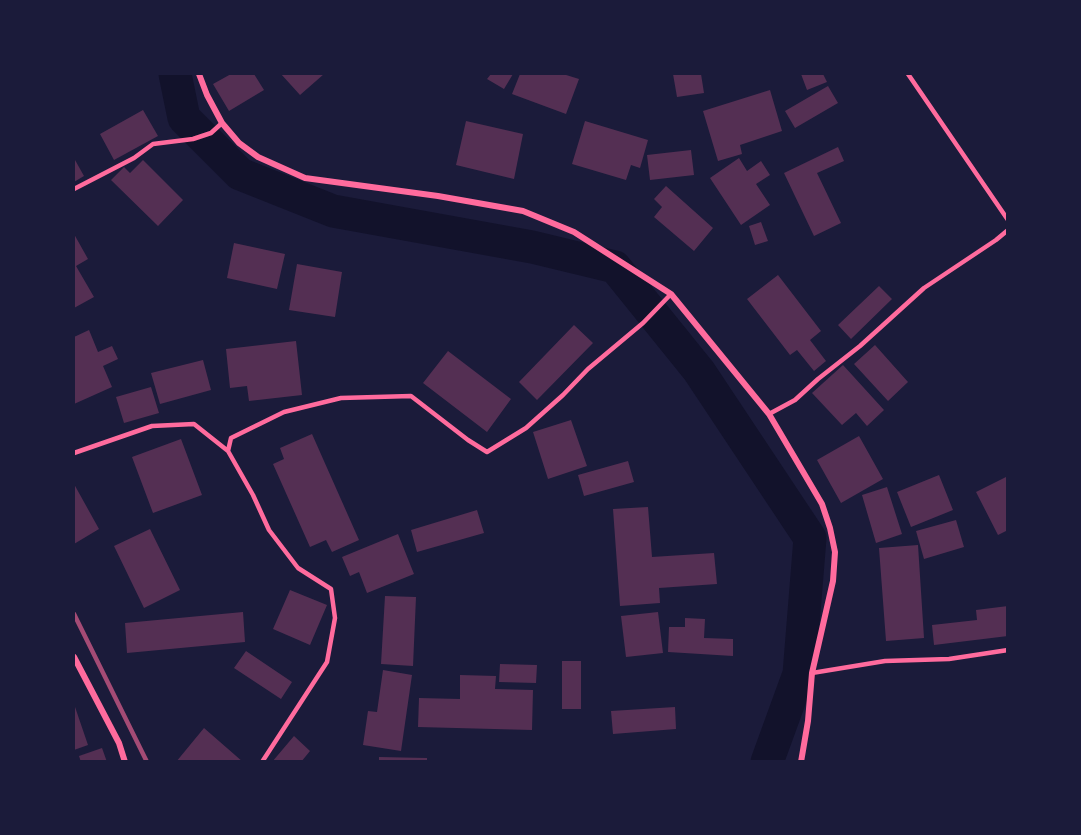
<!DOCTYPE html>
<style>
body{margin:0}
#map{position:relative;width:1081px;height:835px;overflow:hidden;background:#1b1b3a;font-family:Mulish,sans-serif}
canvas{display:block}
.frame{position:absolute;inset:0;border:75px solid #1b1b3a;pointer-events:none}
</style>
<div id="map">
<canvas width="1081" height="835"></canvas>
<div class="frame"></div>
</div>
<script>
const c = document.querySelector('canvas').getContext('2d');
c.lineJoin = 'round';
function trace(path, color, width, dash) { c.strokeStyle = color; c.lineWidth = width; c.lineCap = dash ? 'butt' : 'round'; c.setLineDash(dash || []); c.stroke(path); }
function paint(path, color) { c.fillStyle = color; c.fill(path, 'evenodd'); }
trace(new Path2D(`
 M175,74L184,118L240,174L333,211L532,247L615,267L699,371L810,538L799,674L767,762`), '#12122b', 33);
paint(new Path2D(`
 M231,74H254L264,90L229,111L213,84Z
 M281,74H324L300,95Z
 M491,74H513L504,89L487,79Z
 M520,74H563L579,79L566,114L512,94Z
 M673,74H701L704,93L677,97Z
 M801,74H823L827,82L807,90Z
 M828,86L838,103L795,128L785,111Z
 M770,90L782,131L740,145L742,154L718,161L703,111Z
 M143,110L158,136L114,160L100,134Z
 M466,121L523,134L514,179L456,165Z
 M585,121L648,140L640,168L631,165L626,180L572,164Z
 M838,147L844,161L817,173L841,223L814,236L784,173Z
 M691,150L694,175L650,180L647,155Z
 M739,158L747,171L761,161L770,175L756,184L770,205L741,225L710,178Z
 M75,160L84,176L74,182V161Z
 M143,160L183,200L158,226L111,180L124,167L130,173Z
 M666,186L713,228L694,251L654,217L662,207L654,199Z
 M761,222L768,241L755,245L749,226Z
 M74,234L88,259L76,266L94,297L74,308Z
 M234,243L285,254L277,289L227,278Z
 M297,264L342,272L335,317L289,310Z
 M778,275L821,331L810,340L826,361L814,371L797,350L790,355L747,299Z
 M879,286L892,299L851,339L838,325Z
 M574,325L593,343L537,400L519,382Z
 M89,330L98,352L112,346L118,359L103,366L112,387L74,404V337Z
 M296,341L302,395L249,401L247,386L230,388L226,349Z
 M875,345L908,382L888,401L854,364Z
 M448,351L511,399L487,432L423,383Z
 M203,360L211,390L160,404L151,373Z
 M843,365L884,410L867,426L856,413L842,425L812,393Z
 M151,387L159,413L124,423L116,397Z
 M571,420L587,466L548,479L533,432Z
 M312,434L359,540L332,552L326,540L310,547L273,464L284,459L280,448Z
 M859,436L883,479L841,503L817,460Z
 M181,439L202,495L153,513L132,457Z
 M628,461L634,482L584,496L578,475Z
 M939,475L953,510L911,527L897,492Z
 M1008,476V530L998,535L976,492Z
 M74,484L99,529L74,544Z
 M887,487L902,534L876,543L862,495Z
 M648,507L652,557L714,553L717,584L659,588L660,603L620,606L613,509Z
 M477,510L484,533L417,552L411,530Z
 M956,520L964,547L924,559L916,531Z
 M150,529L180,590L144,608L114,546Z
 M398,534L414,574L367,593L359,572L350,576L342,557Z
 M918,545L924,638L886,641L879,548Z
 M290,590L327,605L310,645L273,629Z
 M385,596L416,597L413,666L381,664Z
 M1008,606V636L934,645L932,625L977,620L976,610Z
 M243,612L245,642L127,653L125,623Z
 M658,612L663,653L626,657L621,616Z
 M685,618L705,619L704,638L733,639V656L668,652L669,627H685Z
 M246,651L292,682L281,699L234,668Z
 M562,661H581V709H562Z
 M500,664L537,665L536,683L499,682Z
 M383,670L412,675L401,751L363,745L368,711L377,712Z
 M460,675L496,676L495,689L533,690L532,730L418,727L419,698L460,699Z
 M74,704L88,745L74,750Z
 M675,707L676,729L613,734L611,711Z
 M204,728L243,762H176Z
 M294,736L310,751L301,762H272Z
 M102,748L107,762H81L79,756Z
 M379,757L427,758V762H379Z`), '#542f53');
trace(new Path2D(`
 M908,74L1008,220
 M74,189L134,158L153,144L193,139L211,133L222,123
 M769,414L795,400L818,379L860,346L924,288L996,240L1008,230
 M228,451L231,438L284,412L341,398L411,396L468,440L487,452L526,428L563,395L588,369L643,323L671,294
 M74,453L152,426L194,424L228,451L253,495L269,530L298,568L331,589L335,618L327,662L262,762
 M812,673L885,661L949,659L1008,650`), '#ff6b9d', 4.5);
trace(new Path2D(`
 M199,74L207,95L222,123L239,143L258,157L305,178L438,196L523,211L574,232L671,294L769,414L822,504L830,528L835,552L833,581L812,673L808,721L801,762
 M74,657L119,743L125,762`), '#ff6b9d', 6);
trace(new Path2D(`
 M74,614L147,762`), '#a44b75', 4.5);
</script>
